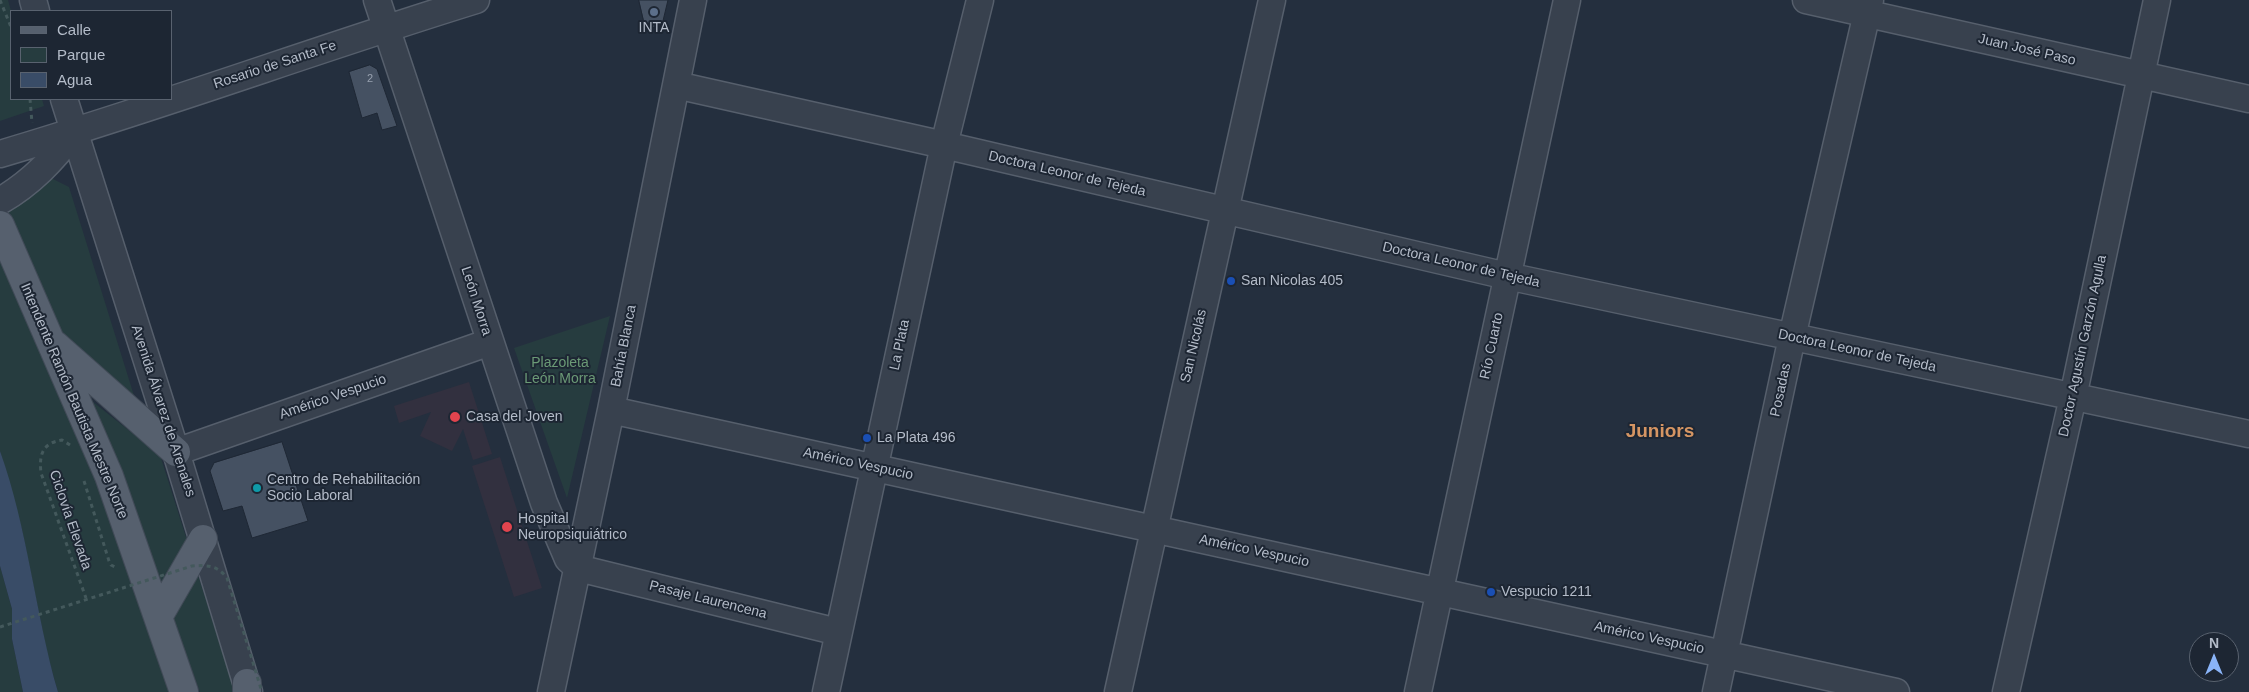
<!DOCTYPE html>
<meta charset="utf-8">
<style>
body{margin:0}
#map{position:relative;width:2249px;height:692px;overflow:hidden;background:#242f3e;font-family:Arial,sans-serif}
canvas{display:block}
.legend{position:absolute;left:10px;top:10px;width:162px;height:90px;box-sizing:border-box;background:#1d2633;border:1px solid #59626f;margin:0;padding:6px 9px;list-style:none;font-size:15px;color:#b4bcc9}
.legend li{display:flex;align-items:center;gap:10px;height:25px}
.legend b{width:25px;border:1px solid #59626f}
.north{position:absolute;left:2189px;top:632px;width:50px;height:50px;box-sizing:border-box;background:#1d2633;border:1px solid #59626f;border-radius:50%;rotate:0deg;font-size:14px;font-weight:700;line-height:20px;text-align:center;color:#b4bcc9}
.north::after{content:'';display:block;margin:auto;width:18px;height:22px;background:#8ab4f8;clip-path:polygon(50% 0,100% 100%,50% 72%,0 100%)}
</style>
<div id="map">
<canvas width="2249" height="692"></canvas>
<ul class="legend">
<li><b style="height:6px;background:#56606e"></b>Calle</li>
<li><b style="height:14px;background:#263c3f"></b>Parque</li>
<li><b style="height:14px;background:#394c67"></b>Agua</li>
</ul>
<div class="north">N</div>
</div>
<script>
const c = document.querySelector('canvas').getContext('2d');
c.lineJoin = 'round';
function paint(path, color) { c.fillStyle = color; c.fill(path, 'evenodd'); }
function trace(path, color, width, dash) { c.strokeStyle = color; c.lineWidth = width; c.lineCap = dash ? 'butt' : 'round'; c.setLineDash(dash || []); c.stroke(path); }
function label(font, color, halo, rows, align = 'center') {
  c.font = font + ' Arial,sans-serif'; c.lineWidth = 4; c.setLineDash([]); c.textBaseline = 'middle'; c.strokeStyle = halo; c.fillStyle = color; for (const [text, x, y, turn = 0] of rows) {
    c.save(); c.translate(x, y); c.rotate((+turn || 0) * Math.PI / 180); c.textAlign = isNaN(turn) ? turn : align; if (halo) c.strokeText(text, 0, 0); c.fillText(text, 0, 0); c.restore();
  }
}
paint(new Path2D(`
 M469,382L492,454L473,460L463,429L452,451L420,436L431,412L399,423L394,406Z
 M500,457L542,588L514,597L472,466Z`), '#32303f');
paint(new Path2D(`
 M0,0H8L11,11V99H42L44,106L0,121Z
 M51,178L69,187L136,402L67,356L6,205Z
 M0,225L184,692H58L47,653L22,530L0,451Z
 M610,316L567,498L514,348Z
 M88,398L160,455L235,692H200Z
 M0,566L12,609V639L23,692H0Z`), '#263c3f');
paint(new Path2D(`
 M0,451C28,529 35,613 58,692H23L12,639V609L0,566Z`), '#394c67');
const building = new Path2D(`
 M639,0H668L662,25L646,30Z
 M370,65L377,69L397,126L382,130L377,113L362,118L349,72Z
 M282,442L308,521L252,538L242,506L223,511L210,471L214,463Z`);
paint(building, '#455162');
trace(building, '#1f2835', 1);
const minor = new Path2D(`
 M33,0L36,11
 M377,0L544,503L568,559L578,568L838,632
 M1806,0L2249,99
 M676,85L944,145L1507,276L2249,434
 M64,99L176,452L249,692
 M0,154C160,107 317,49 476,0
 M0,201C31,183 53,160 74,132
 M611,410L1896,692
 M176,452L490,342
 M551,692L611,410L693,0
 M826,692L944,145L980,0
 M1118,692L1272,0
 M1418,692L1567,0
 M1716,692L1792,337L1870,0
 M2006,692L2073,397L2157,0`);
const major = new Path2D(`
 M0,225L109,476L184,692
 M55,345L176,452
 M158,617L203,539
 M247,683V692`);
trace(minor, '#565f6c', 29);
trace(major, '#414a57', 30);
trace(new Path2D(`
 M0,0L11,27
 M30,99L32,123
 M70,445L62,440C42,443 39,455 41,473L86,598
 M84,481L109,561L111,565L117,568`), '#44595c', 3, [4, 4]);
trace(minor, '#38414e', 26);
trace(major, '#56606e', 28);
trace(new Path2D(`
 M0,627L192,566C207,565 217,565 227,578L262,692`), '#44595c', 3, [4, 4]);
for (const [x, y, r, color] of [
 [654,12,5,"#5c6f8a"],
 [1231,281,5,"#1a4fb4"],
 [455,417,6,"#e0444e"],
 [867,438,5,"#1a4fb4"],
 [257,488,5,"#0f9aa8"],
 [507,527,6,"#e0444e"],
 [1491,592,5,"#1a4fb4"]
]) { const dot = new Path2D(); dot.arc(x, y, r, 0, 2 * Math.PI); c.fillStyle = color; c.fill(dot); trace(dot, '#1d2633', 2); }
label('11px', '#98a1af', null, [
 ["2",370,79]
]);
label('14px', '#b4bcc9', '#1d2633', [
 ["INTA",654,28,"center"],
 ["San Nicolas 405",1241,281],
 ["Casa del Joven",466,417],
 ["La Plata 496",877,438],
 ["Centro de Rehabilitación",267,480],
 ["Socio Laboral",267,496],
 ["Hospital",518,519],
 ["Neuropsiquiátrico",518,535],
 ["Vespucio 1211",1501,592]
], 'left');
label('14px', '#b4bcc9', '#1d2633', [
 ["Juan José Paso",2027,50,13],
 ["Rosario de Santa Fe",275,65,-18],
 ["Doctora Leonor de Tejeda",1067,174,13],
 ["Doctora Leonor de Tejeda",1461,265,13],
 ["León Morra",476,301,72],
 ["La Plata",900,345,-78],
 ["Bahía Blanca",624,346,-79],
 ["San Nicolás",1194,346,-77],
 ["Río Cuarto",1492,346,-78],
 ["Doctor Agustín Garzón Agulla",2083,346,-78],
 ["Doctora Leonor de Tejeda",1857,351,12],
 ["Posadas",1781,390,-78],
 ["Américo Vespucio",333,397,-19],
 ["Intendente Ramón Bautista Mestre Norte",74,401,67],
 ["Avenida Álvarez de Arenales",163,411,72],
 ["Américo Vespucio",858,464,12],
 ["Ciclovía Elevada",70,520,71],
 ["Américo Vespucio",1254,551,12],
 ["Pasaje Laurencena",708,600,14],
 ["Américo Vespucio",1649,638,12]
]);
label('14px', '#6b9a76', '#1d2633', [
 ["Plazoleta",560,363],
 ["León Morra",560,379]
]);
label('bold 19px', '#d59563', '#1d2633', [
 ["Juniors",1660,432]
]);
</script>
